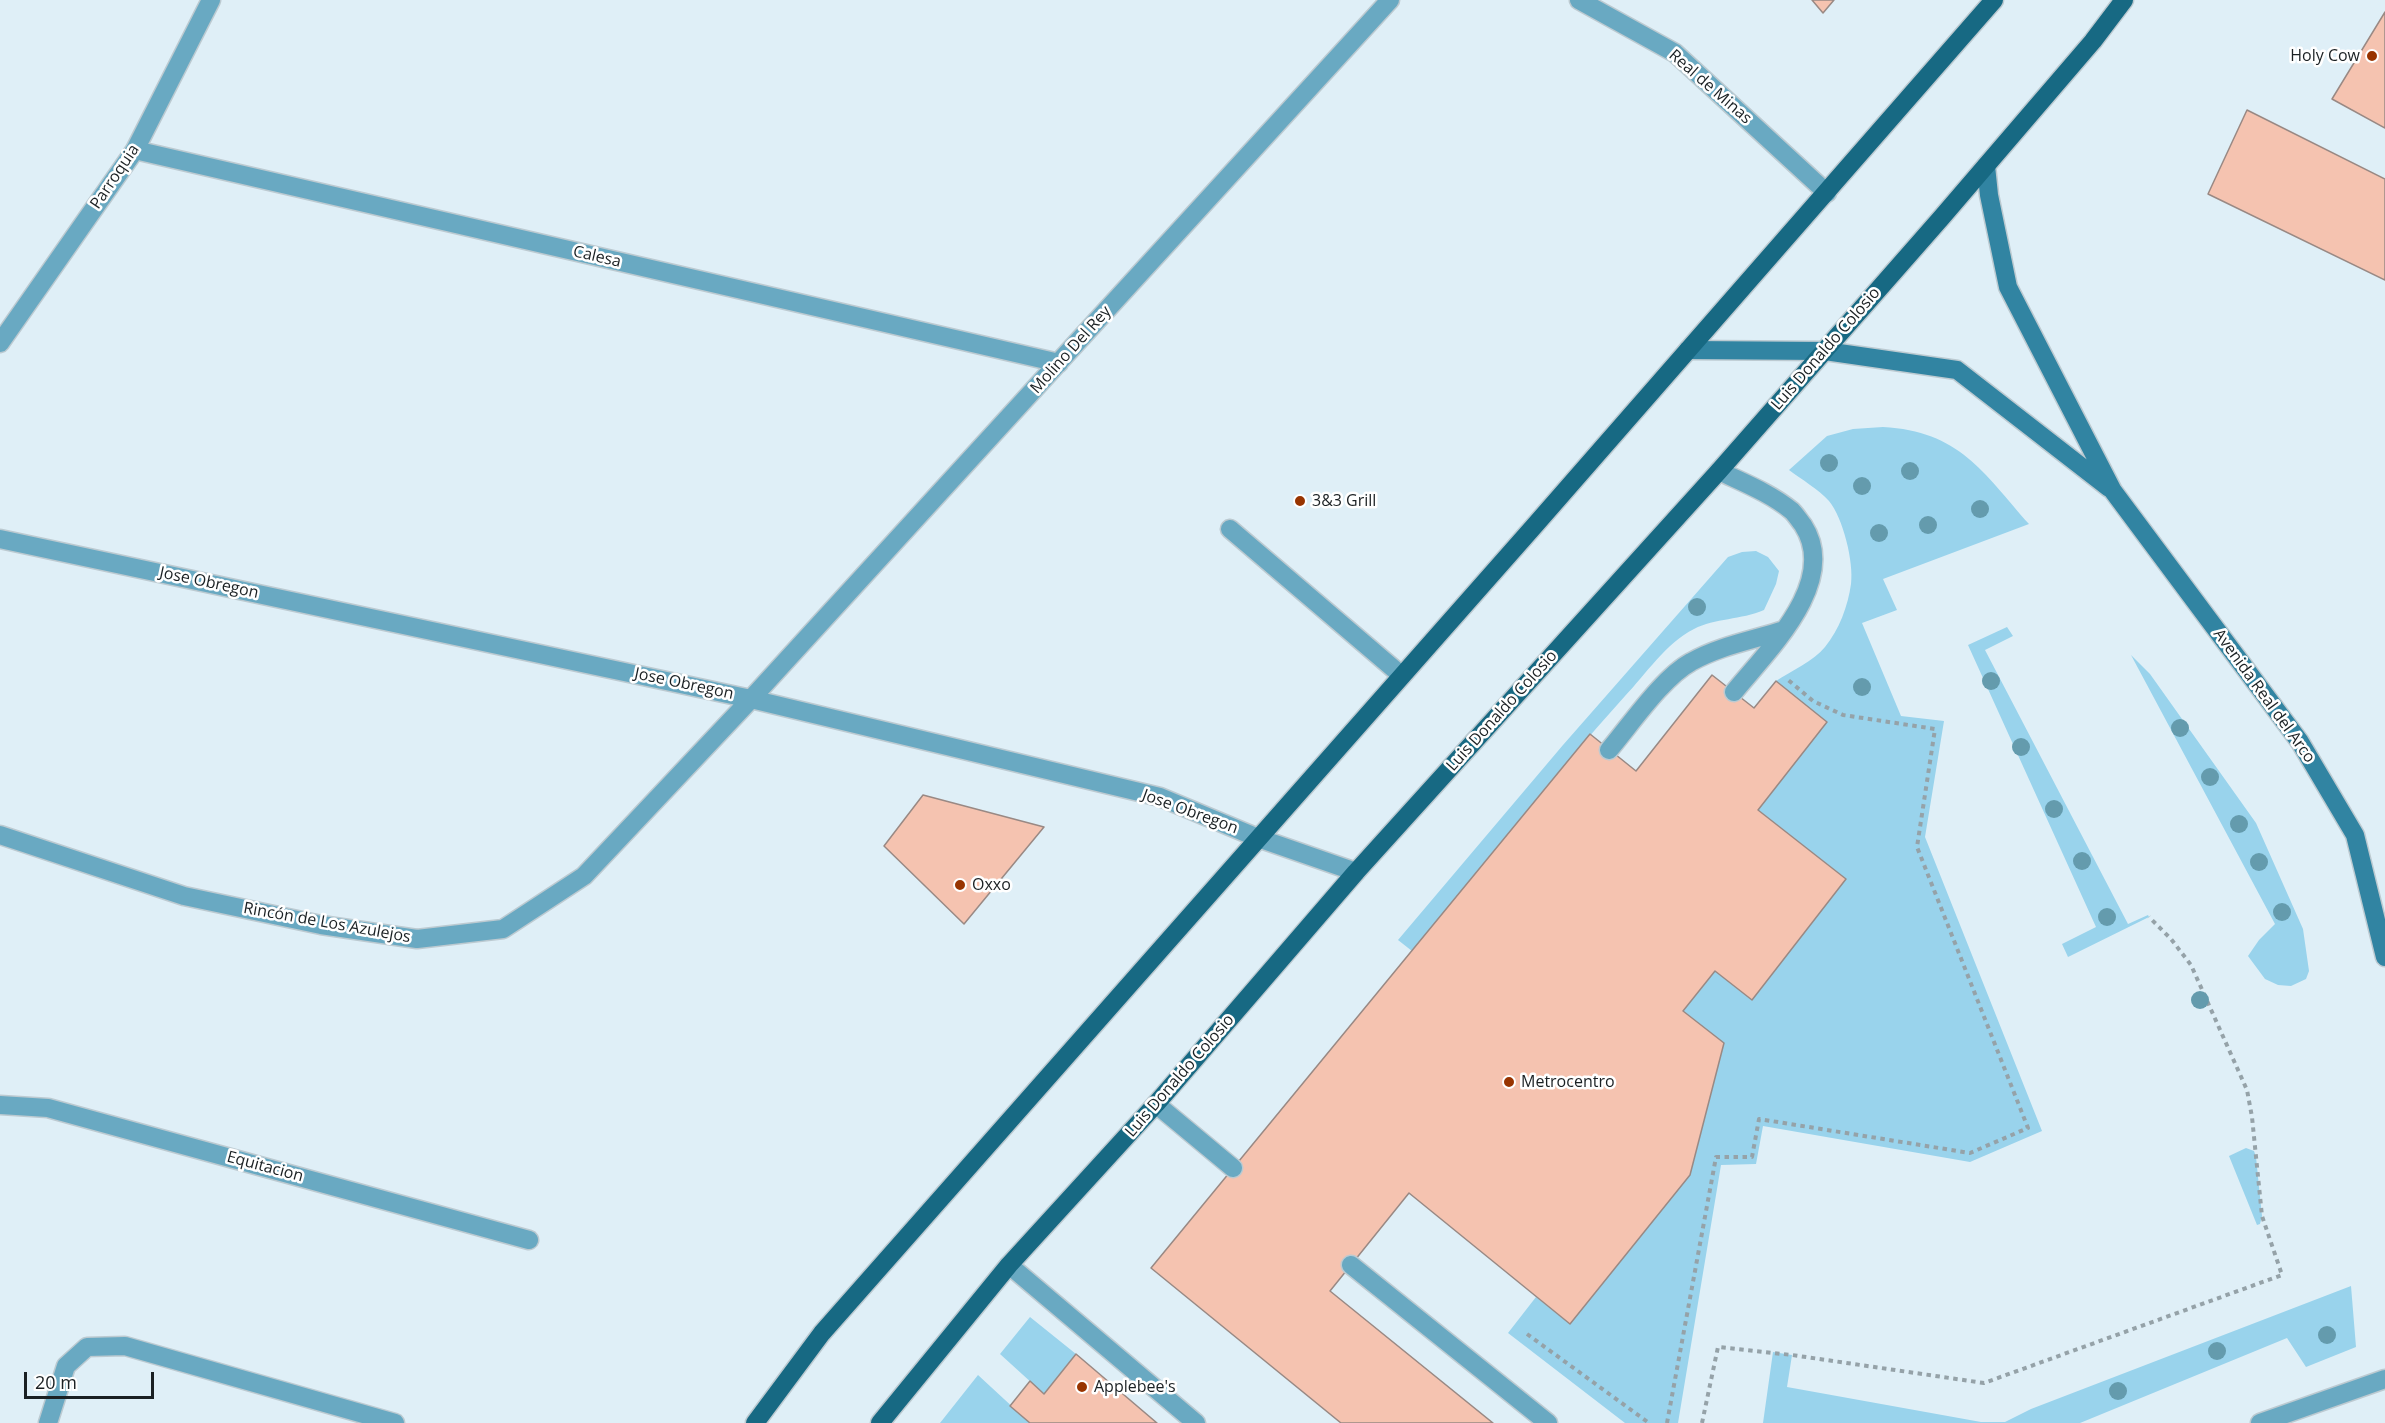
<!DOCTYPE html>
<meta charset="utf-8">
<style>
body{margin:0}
#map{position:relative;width:2385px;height:1423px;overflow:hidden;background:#dfeff7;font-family:"Open Sans",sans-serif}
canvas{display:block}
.scale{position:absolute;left:24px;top:1372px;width:130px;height:27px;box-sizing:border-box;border:3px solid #1a2023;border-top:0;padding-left:8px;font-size:18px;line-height:21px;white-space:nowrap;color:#1a2023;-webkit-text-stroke:4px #fff;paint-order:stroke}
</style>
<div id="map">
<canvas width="2385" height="1423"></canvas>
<div class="scale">20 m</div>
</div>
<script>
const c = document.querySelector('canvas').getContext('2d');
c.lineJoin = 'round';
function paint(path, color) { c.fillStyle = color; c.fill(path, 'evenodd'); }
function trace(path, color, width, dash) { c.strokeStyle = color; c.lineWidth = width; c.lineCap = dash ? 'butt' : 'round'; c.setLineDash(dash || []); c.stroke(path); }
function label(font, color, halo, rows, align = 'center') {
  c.font = font + ' "Open Sans",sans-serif'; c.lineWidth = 5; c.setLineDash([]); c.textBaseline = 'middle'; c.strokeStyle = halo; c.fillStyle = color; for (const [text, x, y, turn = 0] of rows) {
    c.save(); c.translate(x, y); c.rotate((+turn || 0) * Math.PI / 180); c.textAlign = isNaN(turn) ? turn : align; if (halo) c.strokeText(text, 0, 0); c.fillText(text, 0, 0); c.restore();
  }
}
paint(new Path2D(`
 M1883,427C1959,431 1983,472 2029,524L1883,579L1897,610L1862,623L1901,716L1944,721L1925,837L2042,1131L1970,1162L1763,1126L1756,1164L1721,1165L1678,1423H1625L1508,1333L1536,1297L1570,1324L1690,1175L1724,1043L1683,1011L1715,971L1752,1000L1846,879L1758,810L1827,722L1776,681C1791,671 1814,661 1825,647C1839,630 1848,606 1851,584C1854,562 1843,518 1829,501C1818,489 1801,479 1789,470L1827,436L1853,429Z
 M1756,551L1768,557L1779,571L1776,584L1764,610C1741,620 1715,618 1694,629C1666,643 1646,674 1625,696C1551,778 1482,866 1412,951L1398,940L1563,745L1728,557L1742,552Z
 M2007,627L2013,636L1985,650L2128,924L2148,915L2149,917L2068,957L2062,944L2096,927L1968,645Z
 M2131,655L2150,674L2256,823L2303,929L2309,971L2306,979L2291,986L2278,985L2265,979L2248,956L2259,940L2275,924Z
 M2246,1148L2254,1151L2256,1157L2262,1216L2260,1224L2257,1225L2229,1156Z
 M2351,1286L2356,1347L2306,1367L2287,1338L2080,1423H1763L1773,1352L1792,1355L1787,1387L1981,1422H2005L2031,1409Z
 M1030,1317L1076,1354L1044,1394L1000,1354Z
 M978,1375L1030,1423H940Z`), '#99d3ec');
const building = new Path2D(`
 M1812,0H1834L1823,13Z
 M2385,12V128L2332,99Z
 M2247,110L2385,179V280L2208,194Z
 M1712,675L1754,708L1776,681L1827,722L1758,810L1846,879L1752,1000L1715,971L1683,1011L1724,1043L1690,1175L1570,1324L1409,1193L1330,1291L1493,1423H1341L1151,1268L1590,734L1636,771Z
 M923,795L1044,827L964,924L884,846Z
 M1076,1354L1157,1423H1030L1010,1406L1030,1381L1044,1394Z`);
paint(building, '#f5c3b0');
trace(building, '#998984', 1.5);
const lane = new Path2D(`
 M1719,471C1744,483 1770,493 1792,511C1796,515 1799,520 1803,525C1840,582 1768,650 1734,692
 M1230,529L1401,675
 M1609,750C1631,724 1663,677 1691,662C1719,646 1753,640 1784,630
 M1156,1104L1233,1168
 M1009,1265L1196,1423
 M1351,1265L1548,1423
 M2260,1423L2385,1379`);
const street = new Path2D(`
 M1579,0L1675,53L1827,193
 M135,150L1059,363
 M0,343L135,150L211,0
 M0,539L751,699L1160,797L1258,838L1356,872
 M0,835L184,896L321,925L417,939L503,929L584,876L751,699L1390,0
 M0,1105L48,1108L529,1240
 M48,1423L66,1366L87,1347L125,1346L395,1423`);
const secondary = new Path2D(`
 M1986,166L1989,195L2008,287L2113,491L2300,742L2355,835L2385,957
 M1688,350L1825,351L1957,370L2109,488`);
const primary = new Path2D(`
 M755,1423L822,1333L1536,524L1994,0
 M880,1423L1009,1265L1156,1104L1356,872L1719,471L1942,217L2093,41L2124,0`);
trace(lane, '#bccad1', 21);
trace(street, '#bccad1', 21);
trace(secondary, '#bccad1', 21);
trace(primary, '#bccad1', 21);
trace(new Path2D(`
 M1527,1334L1649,1423
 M1667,1423L1716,1157H1752L1759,1119L1970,1153L2028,1128L1917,847L1935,729L1843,715L1813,701L1787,679
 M1702,1423L1718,1347L1792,1355L1984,1383L2282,1275L2262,1216L2252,1117L2247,1090L2191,965L2171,939L2149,917`), '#95a2a8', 4, [4.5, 4.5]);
trace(lane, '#69a9c2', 18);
trace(street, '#69a9c2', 18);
trace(secondary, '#3184a2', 18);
trace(primary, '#176983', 18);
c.fillStyle = '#649bad';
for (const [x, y] of [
 [1829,463],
 [1910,471],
 [1862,486],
 [1980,509],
 [1928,525],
 [1879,533],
 [1697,607],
 [1991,681],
 [1862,687],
 [2180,728],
 [2021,747],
 [2210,777],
 [2054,809],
 [2239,824],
 [2082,861],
 [2259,862],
 [2282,912],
 [2107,917],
 [2200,1000],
 [2327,1335],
 [2217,1351],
 [2118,1391]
]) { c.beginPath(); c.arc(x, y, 9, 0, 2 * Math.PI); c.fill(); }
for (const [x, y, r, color] of [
 [2372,56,6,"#983400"],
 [1300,501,6,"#983400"],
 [960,885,6,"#983400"],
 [1509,1082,6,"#983400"],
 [1082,1387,6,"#983400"]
]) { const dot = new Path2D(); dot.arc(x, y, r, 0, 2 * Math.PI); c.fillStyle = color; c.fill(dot); trace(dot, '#fff', 2); }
label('16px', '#1a2023', '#fff', [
 ["Holy Cow",2360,56,"right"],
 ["3&3 Grill",1312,501],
 ["Oxxo",972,885],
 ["Metrocentro",1521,1082],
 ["Applebee's",1094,1387]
], 'left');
label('16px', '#1a2023', '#fff', [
 ["Real de Minas",1710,87,41],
 ["Parroquia",115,177,-56],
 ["Calesa",597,257,13],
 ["Luis Donaldo Colosio",1826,349,-49],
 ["Molino Del Rey",1071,350,-48],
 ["Jose Obregon",209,583,12],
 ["Jose Obregon",684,684,12],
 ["Avenida Real del Arco",2264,696,54],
 ["Luis Donaldo Colosio",1502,711,-48],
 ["Jose Obregon",1190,812,20],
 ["Rincón de Los Azulejos",327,923,10],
 ["Luis Donaldo Colosio",1180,1076,-49],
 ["Equitacion",265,1167,15]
]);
</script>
